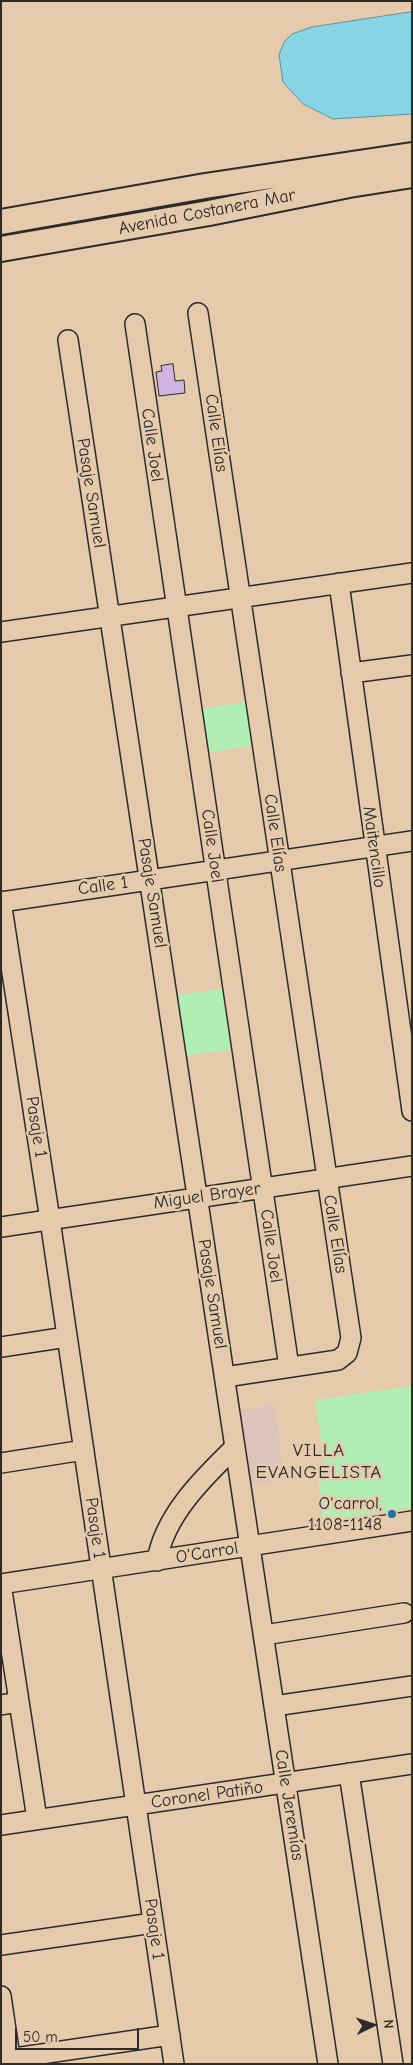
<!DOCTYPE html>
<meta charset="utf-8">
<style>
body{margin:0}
#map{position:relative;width:413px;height:2065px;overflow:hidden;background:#e5caac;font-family:"Comic Neue",sans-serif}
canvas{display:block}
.frame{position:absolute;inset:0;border:2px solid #2b2b2b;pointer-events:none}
.north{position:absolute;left:348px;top:2000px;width:50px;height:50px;-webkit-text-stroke:4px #e5caac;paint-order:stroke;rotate:86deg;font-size:14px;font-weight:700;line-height:20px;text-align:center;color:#2b2b2b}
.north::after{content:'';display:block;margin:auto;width:18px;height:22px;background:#2b2b2b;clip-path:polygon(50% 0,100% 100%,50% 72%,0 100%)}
.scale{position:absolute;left:15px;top:2028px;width:124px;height:22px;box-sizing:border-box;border:2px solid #2b2b2b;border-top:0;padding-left:6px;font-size:15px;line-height:18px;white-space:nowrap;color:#2b2b2b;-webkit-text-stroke:4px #e5caac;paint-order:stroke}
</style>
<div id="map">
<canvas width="413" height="2065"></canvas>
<div class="frame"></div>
<div class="north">N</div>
<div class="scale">50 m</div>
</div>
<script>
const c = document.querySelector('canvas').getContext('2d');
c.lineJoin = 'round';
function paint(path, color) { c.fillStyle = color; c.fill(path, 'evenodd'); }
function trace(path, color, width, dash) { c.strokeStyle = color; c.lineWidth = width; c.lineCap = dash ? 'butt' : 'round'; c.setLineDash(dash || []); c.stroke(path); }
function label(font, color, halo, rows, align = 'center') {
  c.font = font + ' "Comic Neue",sans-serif'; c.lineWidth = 5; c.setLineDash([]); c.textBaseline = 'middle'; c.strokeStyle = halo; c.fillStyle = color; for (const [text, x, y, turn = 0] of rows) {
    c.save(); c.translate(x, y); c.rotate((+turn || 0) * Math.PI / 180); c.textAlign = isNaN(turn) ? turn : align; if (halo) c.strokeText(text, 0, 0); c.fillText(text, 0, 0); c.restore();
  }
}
paint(new Path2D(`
 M274,1405L285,1479L246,1485L235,1411Z`), '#dec3bc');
paint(new Path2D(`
 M250,701L257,745L206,753L199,709Z
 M226,988L235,1049L184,1056L177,995Z
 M412,1386V1507L323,1521L318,1477L326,1475L315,1400Z`), '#b1eeb4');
const water = new Path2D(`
 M412,12V114L333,119L303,104L283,82L279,55L284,42L292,34L312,27Z`);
paint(water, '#87d4e5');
trace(water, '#62909b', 1);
const building = new Path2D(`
 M173,364L175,381L184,380L185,393L159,396L156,372L162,371L161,366Z`);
paint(building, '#cfb3e1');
trace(building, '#2b2b2b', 1);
const minor = new Path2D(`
 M198,313L351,1338L347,1353L338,1360L225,1377
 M135,324L289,1367
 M68,340L328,2064
 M339,583L412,1111
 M1,632L412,573
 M351,673L412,665
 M1,901L50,1220L174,2064
 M1,902L412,841
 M1,1227L412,1166
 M1,1347L67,1337
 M1,1463L84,1450
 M157,1561C164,1516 203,1478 235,1447
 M1,1584L412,1521
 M1,1584L37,1819
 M264,1635L404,1613
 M1,1705L19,1702
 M274,1706L412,1686
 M349,1773L393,2064
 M1,1825L412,1764
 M1,1945L153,1923
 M1,1996L11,2064
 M1,2060L170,2035`);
const tertiary = new Path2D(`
 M1,222L205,186L412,155
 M1,249L209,213L349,185L412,175`);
trace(minor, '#2b2b2b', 22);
trace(tertiary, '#2b2b2b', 28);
trace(minor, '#e5caac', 19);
trace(tertiary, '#e5caac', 24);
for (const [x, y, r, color] of [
 [392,1514,5,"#1f6fb2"]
]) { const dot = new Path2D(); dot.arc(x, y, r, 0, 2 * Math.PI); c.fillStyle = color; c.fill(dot); trace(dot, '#e5caac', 2); }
label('18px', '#2b2b2b', '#e5caac', [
 ["Avenida Costanera Mar",207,212,-11],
 ["Calle Elías",216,433,82],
 ["Calle Joel",152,445,82],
 ["Pasaje Samuel",91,493,81],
 ["Calle Elías",275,833,82],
 ["Calle Joel",212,846,82],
 ["Maitencillo",374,847,82],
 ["Calle 1",103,886,-8],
 ["Pasaje Samuel",152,893,81],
 ["Pasaje 1",36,1127,81],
 ["Miguel Brayer",207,1196,-8],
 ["Calle Elías",335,1234,81],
 ["Calle Joel",271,1246,82],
 ["Pasaje Samuel",212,1294,81],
 ["Pasaje 1",95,1528,82],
 ["O'Carrol",207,1553,-9],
 ["Coronel Patiño",207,1795,-8],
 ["Calle Jeremías",289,1805,81],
 ["Pasaje 1",154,1929,82]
]);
label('18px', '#2b2b2b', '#e5caac', [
 ["O'carrol,",382,1504],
 ["1108-1148",382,1525]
], 'right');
c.letterSpacing = '1px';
label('19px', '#2b2b2b', '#e5caac', [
 ["VILLA",319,1451],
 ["EVANGELISTA",319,1473]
]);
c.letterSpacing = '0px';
</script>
